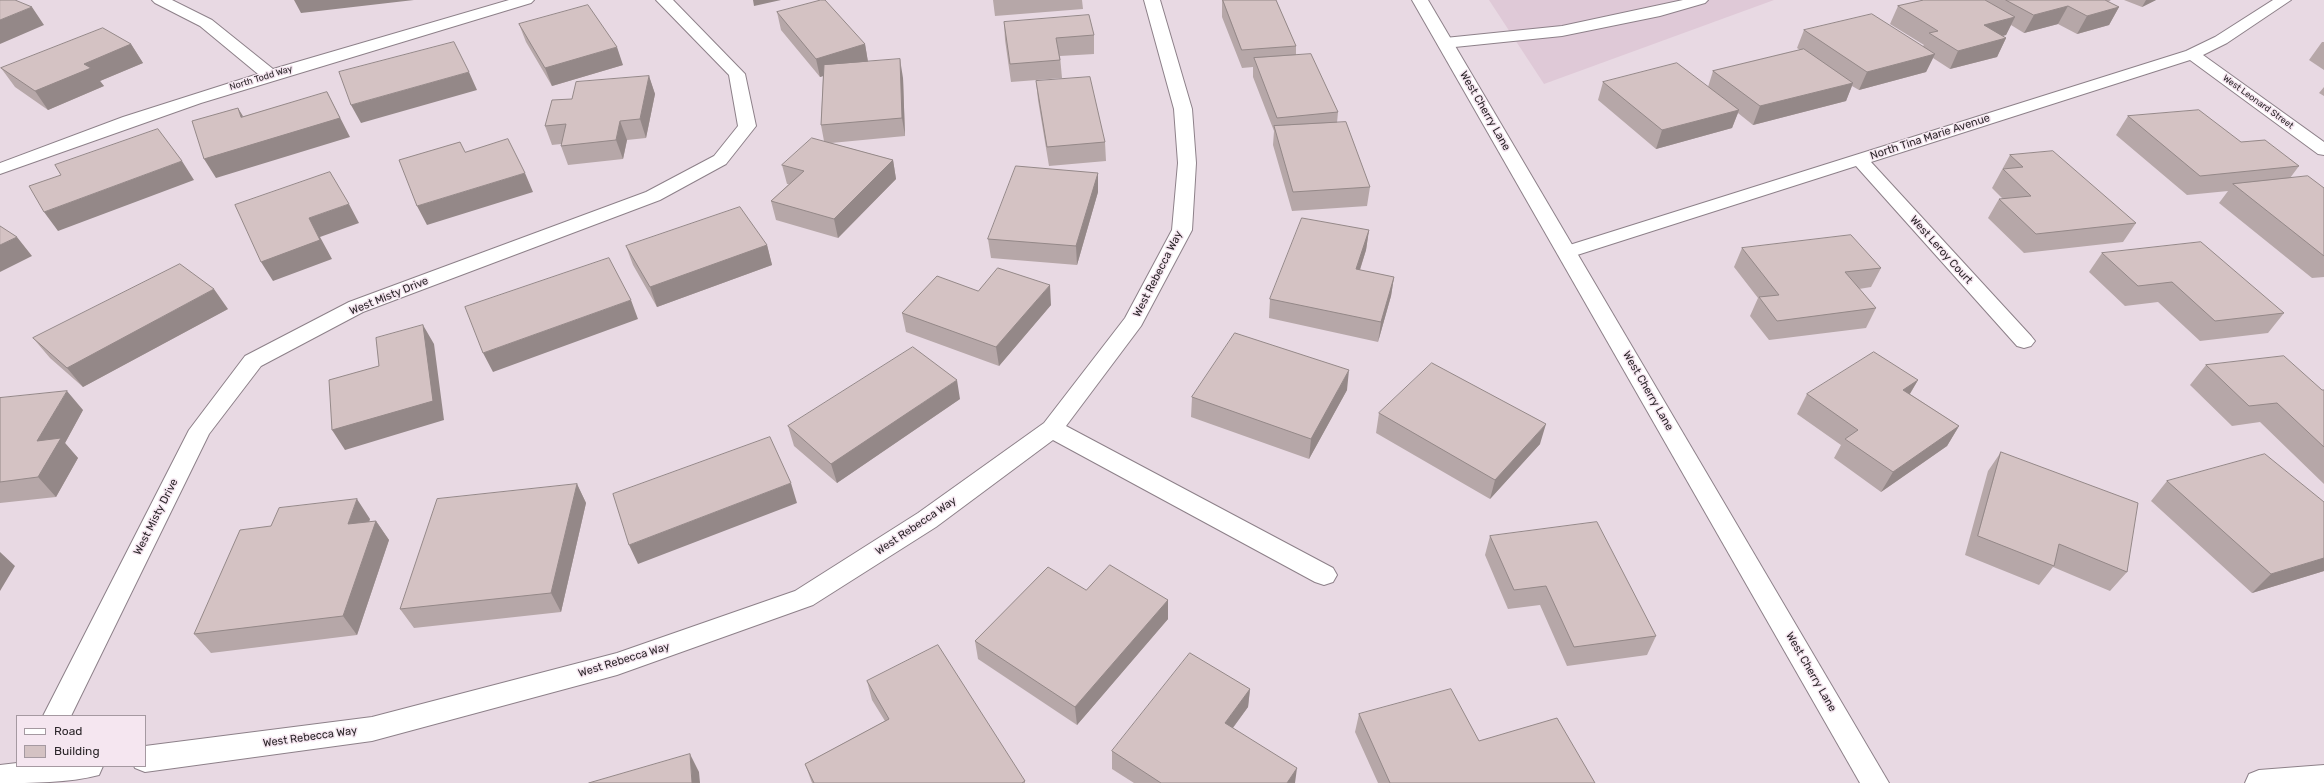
<!DOCTYPE html>
<style>
body{margin:0}
#map{position:relative;width:2324px;height:783px;overflow:hidden;background:#e8d9e3;font-family:Rubik,sans-serif}
canvas{display:block}
.legend{position:absolute;left:16px;top:715px;width:130px;height:52px;box-sizing:border-box;background:#f5e6f0;border:1px solid #a599a1;margin:0;padding:5px 7px;list-style:none;font-size:12px;color:#2c262a}
.legend li{display:flex;align-items:center;gap:8px;height:20px}
.legend b{width:20px;border:1px solid #a599a1}
</style>
<div id="map">
<canvas width="2324" height="783"></canvas>
<ul class="legend">
<li><b style="height:5px;background:#fff"></b>Road</li>
<li><b style="height:11px;background:#d4c2c3"></b>Building</li>
</ul>
</div>
<script>
const c = document.querySelector('canvas').getContext('2d');
c.lineJoin = 'round';
function paint(path, color) { c.fillStyle = color; c.fill(path, 'evenodd'); }
function trace(path, color, width, dash) { c.strokeStyle = color; c.lineWidth = width; c.lineCap = dash ? 'butt' : 'round'; c.setLineDash(dash || []); c.stroke(path); }
function label(font, color, halo, rows, align = 'center') {
  c.font = font + ' Rubik,sans-serif'; c.lineWidth = 3; c.setLineDash([]); c.textBaseline = 'middle'; c.strokeStyle = halo; c.fillStyle = color; for (const [text, x, y, turn = 0] of rows) {
    c.save(); c.translate(x, y); c.rotate((+turn || 0) * Math.PI / 180); c.textAlign = isNaN(turn) ? turn : align; if (halo) c.strokeText(text, 0, 0); c.fillText(text, 0, 0); c.restore();
  }
}
paint(new Path2D(`
 M1489,0H1774L1544,84Z`), '#dfc9d7');
const service = new Path2D(`
 M1683,0H1708L1705,3L1660,16L1562,36L1445,48L1439,46L1437,43L1439,40L1445,38L1562,26Z
 M2324,765V783H2245L2249,774L2259,770Z`);
const minor = new Path2D(`
 M152,0H172L212,20L273,69L509,0H534L531,3L201,103L0,174V163L123,117L258,74L200,26L155,3Z
 M656,0H673L745,74L756,126L726,164L660,200L363,312L261,366L209,434L71,716H43L189,430L245,356L349,302L646,192L714,156L738,126L729,75Z
 M1144,0H1160L1192,109L1196,163L1192,230L1141,326L1066,426L1333,568L1337,575L1333,582L1324,585L1315,582L1053,440L936,527L813,605L617,675L372,741L145,772L135,768L134,766H145V746L372,717L617,653L795,591L918,513L1044,423L1125,318L1172,230L1178,163L1174,109Z
 M2273,0H2291L2227,43L2203,55L2324,142V155L2318,154L2190,60L1871,162L2031,336L2035,341L2031,346L2024,348L2017,346L1856,166L1574,256L1567,258L1560,256L1557,252L1560,248L2186,51L2215,37Z
 M17,763V766H103L99,775C68,783 32,783 0,783V765Z`);
const secondary = new Path2D(`
 M1412,0H1428L1889,783H1860Z`);
trace(service, '#8d8089', 2);
trace(minor, '#8d8089', 2);
trace(secondary, '#8d8089', 2);
paint(service, '#fff');
paint(minor, '#fff');
paint(secondary, '#fff');
paint(new Path2D(`
 M993,0H1082L1083,9L995,16Z
 M1222,0H1276L1296,46V55L1338,112L1337,123L1370,187L1367,206L1292,211L1273,145L1274,131L1253,77V67L1242,68L1222,17Z
 M1924,0H2111L2108,2L2119,7L2109,25L2077,34L2058,24L2024,33L2011,25L2006,35L2002,36L2006,38L1997,57L1950,69L1933,58L1926,72L1859,90L1852,86L1846,101L1753,125L1738,113L1732,128L1656,149L1598,100L1603,82L1708,87L1713,71L1800,50L1797,48L1804,30L1923,46L1924,45L1890,24L1898,6Z
 M2124,0H2156L2142,7Z
 M777,12L865,44L868,62L903,78L905,136L831,143L893,160L896,179L838,238L776,220L771,201L789,184H787L782,165L824,141L821,125L823,76L820,77L781,30Z
 M1004,22L1094,35V54L1060,56L1062,78L1011,82L1005,40Z
 M519,24L623,65L552,86L526,42Z
 M2322,42H2324V70L2309,60Z
 M131,44L143,63L100,81L104,86L48,110L15,87L1,68Z
 M649,76L655,94L646,138L627,140L623,159L568,165L561,146V144L552,145L545,126L572,99Z
 M1036,81L1105,142L1106,161L1049,166L1038,100Z
 M2324,87V96L2319,93Z
 M2128,116L2241,142L2299,166L2290,178L2324,188V277L2312,278L2219,203L2228,191L2187,195L2116,135Z
 M2010,155L2136,223L2123,242L2024,253L1988,218L1999,199H2003L1992,188Z
 M1098,173V192L1077,265L991,258L988,239Z
 M1369,230L1366,250L1360,270L1394,277L1391,296L1378,342L1269,318L1270,299Z
 M767,245L772,265L657,307L633,265L626,246Z
 M1742,248L1881,268L1871,287L1859,289L1876,308L1866,328L1769,340L1750,316L1758,298L1734,267Z
 M2102,253L2284,313L2268,333L2200,341L2158,302L2125,306L2089,272Z
 M978,291L1051,305L999,366L906,332L902,313Z
 M228,309L83,387L50,358L33,338Z
 M2206,365L2322,390H2324V484L2260,422L2232,426L2190,385Z
 M1918,380L1910,394L1959,426L1947,446L1881,492L1834,458L1841,445L1797,414L1807,394Z
 M1347,390L1309,459L1191,417L1192,397Z
 M0,398L83,410L65,443L78,458L56,497L0,503Z
 M960,399L837,483L794,446L788,426Z
 M1379,413L1540,444L1490,499L1376,433Z
 M2001,452L2127,572L2110,591L2053,567L2039,585L1965,555L1988,471Z
 M2167,481L2324,502V571L2252,593L2151,501Z
 M577,484L586,503L561,612L414,628L400,609Z
 M370,519L369,522L376,521L389,540L357,635L211,653L194,634Z
 M1490,536L1656,636L1647,655L1567,666L1540,605L1508,609L1485,555Z
 M1086,590L1168,600V619L1077,725L978,659L975,641Z
 M867,681L1025,781V783H812L805,764L885,721L872,700Z
 M1250,689L1248,707L1233,728L1295,783H1134L1112,769V751Z
 M1359,714L1479,741L1595,783H1378L1355,732Z`), '#b6a7a8');
paint(new Path2D(`
 M294,0H414L301,13Z
 M753,0H781L754,6Z
 M2146,0H2156L2142,7Z
 M2068,6L2058,24L2024,33L2034,15Z
 M32,7L44,25L0,44V20Z
 M2119,7L2109,25L2077,34L2087,16Z
 M2015,17L2006,35L1975,43L1984,25Z
 M2006,38L1997,57L1950,69L1958,51Z
 M131,44L143,63L100,81L104,86L48,110L35,91L84,64Z
 M865,44L868,62L820,77L816,59Z
 M617,47L623,65L552,86L545,68Z
 M1935,54L1926,72L1859,90L1867,72Z
 M900,59L903,78L905,136L902,118Z
 M469,72L477,90L361,123L351,105Z
 M649,76L655,94L646,138L640,119Z
 M1853,83L1846,101L1753,125L1760,106Z
 M327,92L350,137L216,178L204,159Z
 M238,108L249,126L241,117Z
 M1739,110L1732,128L1656,149L1662,130Z
 M620,121L627,140L623,159L616,140Z
 M893,160L896,179L838,238L834,219Z
 M182,161L194,180L58,231L44,212Z
 M525,173L533,192L427,225L417,206Z
 M1098,173V192L1077,265L1076,246Z
 M349,204L359,223L320,237L332,259L273,281L261,262L309,218Z
 M1369,230L1366,250L1354,288L1356,269Z
 M17,237L32,256L0,272V245Z
 M767,245L772,265L657,307L650,287Z
 M1394,277L1391,296L1378,342L1381,322Z
 M1050,285L1051,305L999,366L996,347Z
 M214,289L228,309L83,387L67,368Z
 M631,300L638,319L493,372L483,353Z
 M423,325L434,344L444,420L345,450L332,430Z
 M1349,370L1347,390L1309,459L1311,439Z
 M957,380L960,399L837,483L831,464Z
 M1918,380L1906,400L1903,390Z
 M67,391L83,410L65,443L78,458L56,497L38,477L37,441Z
 M1546,424L1540,444L1490,499L1495,480Z
 M1959,426L1947,446L1881,492L1893,472Z
 M791,483L797,503L638,564L629,545Z
 M577,484L586,503L561,612L551,593Z
 M357,499L370,519L361,543L348,524Z
 M376,521L389,540L357,635L343,616Z
 M0,552L15,566L0,591Z
 M2324,558V571L2252,593L2271,574Z
 M1168,600V619L1077,725L1075,707Z
 M1250,689L1248,707L1223,741L1225,723Z
 M690,754L699,772L700,783H692Z
 M1297,768L1295,783H1287Z`), '#948888');
const building = new Path2D(`
 M0,0H15L32,7L0,20Z
 M821,0H825L865,44L816,59L777,12Z
 M1223,0H1276L1296,46L1242,50Z
 M1924,0H1985L2015,17L1984,25L2006,38L1958,51L1929,33L1938,31L1898,6Z
 M2006,0H2105L2119,7L2087,16L2068,6L2034,15Z
 M588,5L617,47L545,68L519,24Z
 M1872,14L1935,54L1867,72L1804,30Z
 M1089,15L1094,35L1056,38L1060,60L1010,64L1004,22Z
 M103,28L131,44L84,64L91,68L35,91L1,68Z
 M454,42L469,72L351,105L339,72Z
 M1804,49L1853,83L1760,106L1713,71Z
 M1311,54L1338,112L1277,118L1254,58Z
 M900,59L902,118L821,125L824,65Z
 M1677,63L1739,110L1662,130L1603,82Z
 M649,76L640,119L620,121L616,140L561,146L566,124L545,126L552,100L572,99L576,82Z
 M1090,77L1105,142L1047,147L1036,81Z
 M327,92L340,118L204,159L192,121L238,108L241,117Z
 M2199,110L2241,142L2265,140L2299,166L2200,176L2128,116Z
 M1346,122L1370,187L1293,192L1274,126Z
 M158,129L182,161L44,212L29,186L61,175L55,165Z
 M812,138L893,160L834,219L771,201L804,171L782,165Z
 M508,139L525,173L417,206L399,160L460,142L465,152Z
 M2053,151L2136,223L2036,234L1999,199L2031,196L2003,169L2023,167L2010,155Z
 M1016,166L1098,173L1076,246L988,239Z
 M330,172L349,204L309,218L320,240L261,262L235,205Z
 M2308,176L2324,188V256L2233,184Z
 M740,207L767,245L650,287L626,246Z
 M1302,218L1369,230L1356,269L1394,277L1381,322L1270,299Z
 M0,226L17,237L0,245Z
 M1851,235L1881,268L1845,272L1876,308L1777,321L1759,297L1779,295L1742,248Z
 M2201,242L2284,313L2215,321L2172,282L2138,286L2102,253Z
 M609,258L631,300L483,353L465,307Z
 M180,264L214,289L67,368L33,338Z
 M998,268L1050,285L996,347L902,313L937,276L978,291Z
 M423,325L433,401L332,430L329,380L379,366L376,338Z
 M1235,333L1349,370L1311,439L1192,397Z
 M913,347L957,380L831,464L788,426Z
 M1874,352L1918,380L1903,390L1959,426L1893,472L1845,439L1858,430L1807,394Z
 M2284,356L2322,390H2324V447L2277,403L2249,406L2206,365Z
 M1432,363L1546,424L1495,480L1379,413Z
 M67,391L37,441L61,438L38,477L0,482V398Z
 M770,437L791,483L629,545L613,494Z
 M2001,452L2138,503L2127,572L2059,544L2054,566L1978,536Z
 M2265,454L2324,502V558L2271,574L2167,481Z
 M577,484L551,593L400,609L437,499Z
 M357,499L348,524L376,521L343,616L194,634L240,530L271,526L279,508Z
 M1597,522L1656,636L1574,647L1546,586L1514,590L1490,536Z
 M1110,565L1168,600L1075,707L975,641L1048,567L1086,590Z
 M938,645L1025,781L1022,783H814L805,764L889,719L867,681Z
 M1190,653L1250,689L1225,723L1297,768L1287,783H1161L1112,751Z
 M1451,689L1479,741L1557,718L1595,783H1390L1359,714Z
 M690,754L692,783H589Z`);
paint(building, '#d4c2c3');
trace(building, '#948888', 1);
label('9px', '#2c262a', '#f5e6f0', [
 ["North Todd Way",261,78,-17],
 ["West Leonard Street",2258,102,36]
]);
label('11px', '#2c262a', '#f5e6f0', [
 ["West Cherry Lane",1485,111,60],
 ["North Tina Marie Avenue",1930,137,-18],
 ["West Leroy Court",1941,250,48],
 ["West Rebecca Way",1158,274,-63],
 ["West Misty Drive",389,296,-22],
 ["West Cherry Lane",1648,391,60],
 ["West Misty Drive",156,517,-63],
 ["West Rebecca Way",916,526,-34],
 ["West Rebecca Way",624,660,-17],
 ["West Cherry Lane",1811,672,60],
 ["West Rebecca Way",310,737,-8]
]);
</script>
